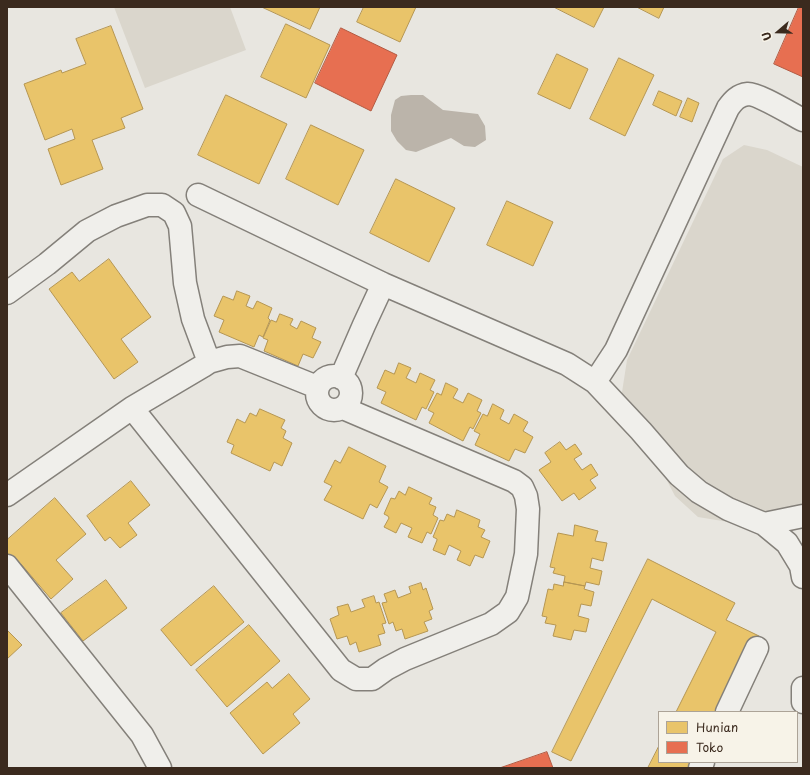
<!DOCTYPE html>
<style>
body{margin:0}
#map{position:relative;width:810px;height:775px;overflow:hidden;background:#e8e6e0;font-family:"Playpen Sans",sans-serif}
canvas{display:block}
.frame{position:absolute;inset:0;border:8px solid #3b2a1e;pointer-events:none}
.legend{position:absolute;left:658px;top:711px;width:140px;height:52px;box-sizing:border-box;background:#f7f3e8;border:1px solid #aca397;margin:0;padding:5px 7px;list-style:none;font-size:12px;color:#3b2a1e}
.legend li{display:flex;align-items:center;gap:8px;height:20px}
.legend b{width:20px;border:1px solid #aca397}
.north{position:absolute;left:758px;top:12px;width:40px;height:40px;-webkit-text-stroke:3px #f7f3e8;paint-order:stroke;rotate:250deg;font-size:11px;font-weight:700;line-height:16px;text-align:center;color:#3b2a1e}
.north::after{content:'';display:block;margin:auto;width:14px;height:18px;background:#3b2a1e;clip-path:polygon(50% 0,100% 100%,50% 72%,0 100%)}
</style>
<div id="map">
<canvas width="810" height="775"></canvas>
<div class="frame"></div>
<ul class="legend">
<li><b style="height:11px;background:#e9c46a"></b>Hunian</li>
<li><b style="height:11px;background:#e76f51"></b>Toko</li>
</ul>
<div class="north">U</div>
</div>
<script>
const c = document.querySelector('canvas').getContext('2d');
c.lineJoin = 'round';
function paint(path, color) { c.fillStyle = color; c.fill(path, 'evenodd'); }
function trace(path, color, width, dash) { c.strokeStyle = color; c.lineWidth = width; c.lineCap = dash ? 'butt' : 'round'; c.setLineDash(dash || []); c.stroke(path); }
paint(new Path2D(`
 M114,7H230L246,50L145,88Z
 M744,145L767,150L803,167V519L759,527L698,517L675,496L648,444L620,405L627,360L723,159Z`), '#dad6cc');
paint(new Path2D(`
 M411,95H423L443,110L478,114L485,126L486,140L475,147L464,146L451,138L416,152L406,150L397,141L391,131V115L395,100L401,96Z`), '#bbb4aa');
const homes = new Path2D(`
 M262,7H320L310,29Z
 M364,7H416L400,42L357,22Z
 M554,7H604L594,27Z
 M637,7H664L659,18Z
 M286,24L330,45L306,98L261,77Z
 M111,26L143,109L121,118L125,128L92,140L103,169L61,185L48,149L75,139L72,129L45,140L24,84L61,70L62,73L86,64L76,39Z
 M557,54L588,69L570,109L538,94Z
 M619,58L654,75L625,136L590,119Z
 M659,91L682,101L676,116L653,105Z
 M226,95L287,124L259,184L198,155Z
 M688,98L699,103L692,122L680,117Z
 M311,125L364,150L338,205L286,179Z
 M396,179L455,208L429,262L370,233Z
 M507,201L553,222L533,266L487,245Z
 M109,259L151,317L121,339L138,362L114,379L49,289L72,272L79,281Z
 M237,291L250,296L246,306L253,309L257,301L272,308L268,318L270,320L263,337L259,335L254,347L219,332L224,320L214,316L223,296L233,300Z
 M280,314L293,319L290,325L297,329L301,321L316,328L312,338L321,342L313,358L303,354L298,366L264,351L268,340L263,338L271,320L276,322Z
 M399,363L411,368L406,378L416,383L420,373L435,380L430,390L434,392L426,409L422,407L416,420L381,403L386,392L377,388L385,370L394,374Z
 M446,383L458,389L453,398L463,403L468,393L482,400L477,411L481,413L473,429L470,427L463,441L429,423L434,413L428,410L437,393L441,395Z
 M493,404L504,410L500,419L509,424L514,414L528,422L523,431L533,437L525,453L515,449L509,461L475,445L480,434L474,431L483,414L487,416Z
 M260,409L285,420L281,428L286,431L283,438L292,443L282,466L274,462L270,471L231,453L234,445L227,442L237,419L245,423L250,413L256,416Z
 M560,442L566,450L575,444L582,454L574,459L582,470L591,464L598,475L590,480L596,488L579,500L574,493L562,501L539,470L551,462L545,453Z
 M349,447L386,466L379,482L388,487L377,508L370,504L363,519L324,500L332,486L324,482L335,460L340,463Z
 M131,481L150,505L128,523L137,535L120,548L110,537L105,541L87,516Z
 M409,487L432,498L429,504L436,507L433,515L438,518L431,534L427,532L422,543L408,537L412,528L401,523L396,533L384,527L389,518L388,516L384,514L391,498L395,499L399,491L405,495Z
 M55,498L86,534L56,560L73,579L51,599L21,564L17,568L7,557V540Z
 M457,510L480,520L478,527L485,530L481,537L490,541L483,558L475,555L470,566L457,560L461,551L449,545L445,555L433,550L437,540V539L433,537L440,520L444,521L447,514L454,517Z
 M575,525L598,531L595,541L607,543L603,561L592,558L590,568L602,571L599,585L586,582L585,586L564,582L565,576L553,573L555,568L550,567L558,533L573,536Z
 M648,559L735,603L726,620L759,636L721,712H676L716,632L652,599L571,761L552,752Z
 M106,580L127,608L83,641L61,613Z
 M564,582L585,586L584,589L594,592L591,606L581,604L578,616L589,619L586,632L574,630L571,640L553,636L556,625L545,623L547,617L542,616L548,589L553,590L554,584L563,586Z
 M421,583L423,590L426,588L433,609L429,611L432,619L424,622L428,631L405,639L402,629L396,631L393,622L389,624L382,603L387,602L384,594L395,590L398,598L411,593L409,587Z
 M214,586L244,622L191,666L161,630Z
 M374,596L376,603L379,602L386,623L382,624L385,633L378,635L381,645L359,652L356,642L350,645L347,636L337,639L330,619L339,615L337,607L348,604L351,612L365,607L362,600Z
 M249,625L280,661L227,707L196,670Z
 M7,630L22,645L7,659Z
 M289,674L310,699L293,714L300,723L263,754L230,713L267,682L272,688Z
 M659,746V762H696L693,768H648Z`);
paint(homes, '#e9c46a');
trace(homes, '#b59653', 1);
const shops = new Path2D(`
 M799,7H803V77L774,64Z
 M341,28L397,55L371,111L315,83Z
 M547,752L553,768H500Z`);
paint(shops, '#e76f51');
trace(shops, '#b35a42', 1);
const minor = new Path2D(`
 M198,195L383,284L567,364L595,382L641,431L679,475L699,492L728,509L764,524L787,543L801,566L803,577
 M7,293L47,264L87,231L116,216L147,205H162L174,213L180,226L185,283L193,319L209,362
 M317 393a17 17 0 1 1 34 0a17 17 0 1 1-34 0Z
 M341,378L364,325L383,284
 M595,382L616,350L728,108C733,101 738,95 748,94C759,94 791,114 803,120
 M132,408L341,670L356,679H372L386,669L405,659L491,624L508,612L517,597L526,554L528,509L526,496L522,487L514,481L343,408
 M7,495L132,408L203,366L209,362L227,357L240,356L317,387
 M764,524L803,516
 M7,566L142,735L160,768
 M803,688V702
 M727,712L757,648
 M700,768L703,762`);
trace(minor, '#84807a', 25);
trace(minor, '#f0efeb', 22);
</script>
